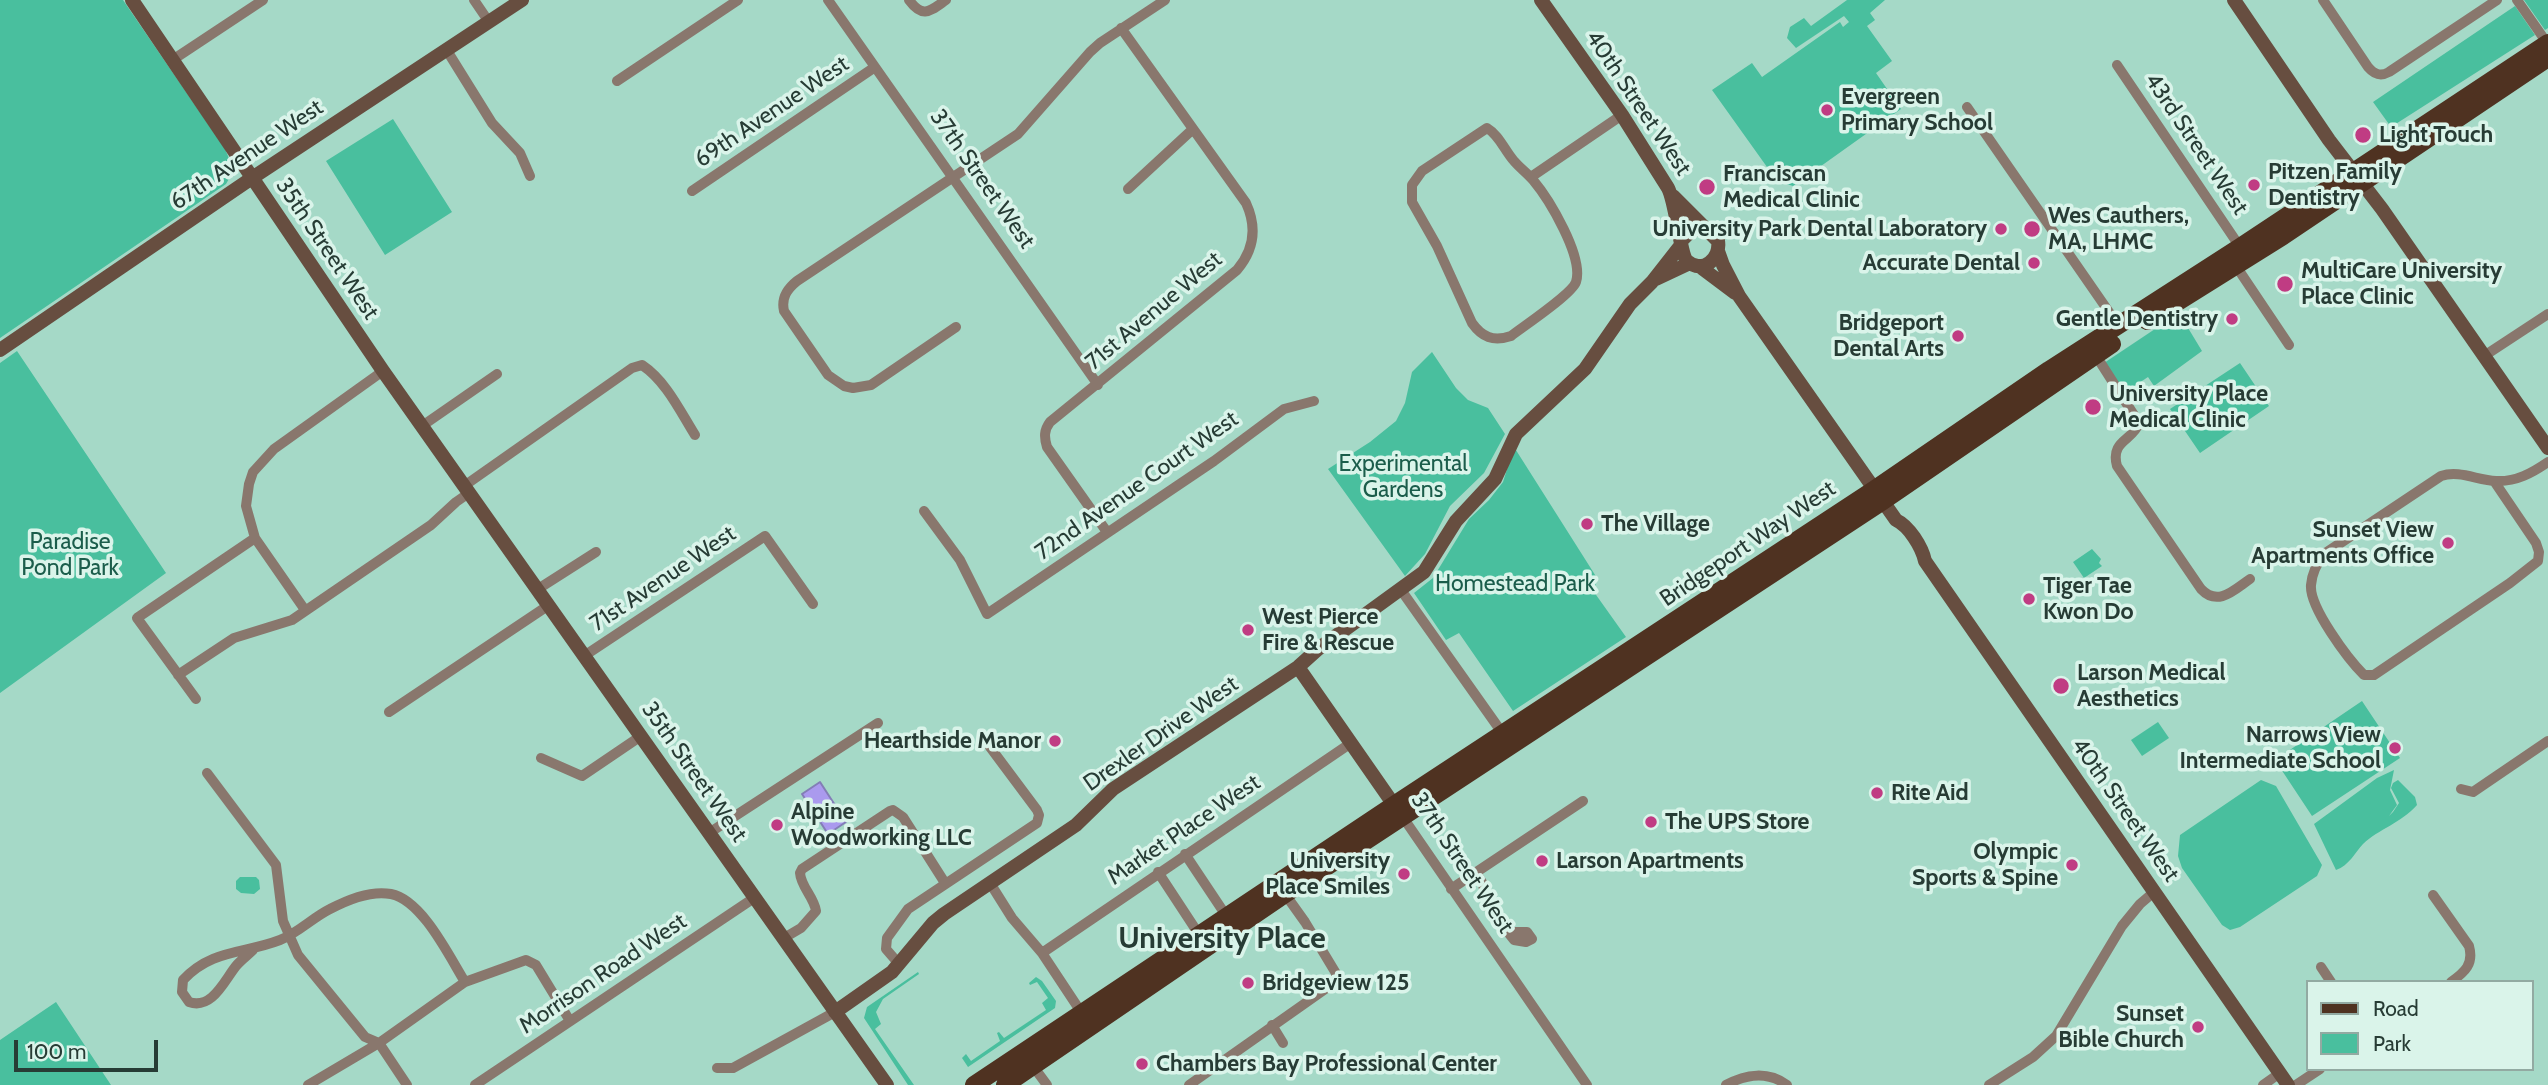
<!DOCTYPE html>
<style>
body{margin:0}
#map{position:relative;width:2548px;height:1085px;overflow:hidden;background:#a5d9c7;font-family:Cabin,sans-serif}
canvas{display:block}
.legend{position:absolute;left:2306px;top:980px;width:228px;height:91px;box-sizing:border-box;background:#daf4ea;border:2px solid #92aaa2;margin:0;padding:9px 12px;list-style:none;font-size:21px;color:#273c35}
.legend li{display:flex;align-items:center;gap:14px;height:35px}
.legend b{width:35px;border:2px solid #92aaa2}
.scale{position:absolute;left:14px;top:1040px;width:144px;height:32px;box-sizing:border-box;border:4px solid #273c35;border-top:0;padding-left:9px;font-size:21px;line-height:24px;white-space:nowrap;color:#273c35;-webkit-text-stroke:5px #daf4ea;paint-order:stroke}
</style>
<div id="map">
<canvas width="2548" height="1085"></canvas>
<ul class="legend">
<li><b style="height:9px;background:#4f3221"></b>Road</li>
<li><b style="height:19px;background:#49bf9e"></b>Park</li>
</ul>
<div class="scale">100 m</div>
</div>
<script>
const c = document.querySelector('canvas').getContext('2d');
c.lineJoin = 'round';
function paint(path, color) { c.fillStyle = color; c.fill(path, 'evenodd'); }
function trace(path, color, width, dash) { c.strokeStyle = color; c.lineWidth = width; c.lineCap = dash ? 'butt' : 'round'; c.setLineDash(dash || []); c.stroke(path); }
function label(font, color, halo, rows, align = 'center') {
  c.font = font + ' Cabin,sans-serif'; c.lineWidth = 7; c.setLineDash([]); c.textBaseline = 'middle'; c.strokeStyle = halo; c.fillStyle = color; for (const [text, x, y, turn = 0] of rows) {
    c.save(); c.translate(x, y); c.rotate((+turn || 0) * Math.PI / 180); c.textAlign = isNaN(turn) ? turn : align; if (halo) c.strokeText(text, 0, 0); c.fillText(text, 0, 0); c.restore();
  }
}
paint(new Path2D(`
 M0,0H123L225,149L234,170L226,184L0,338Z
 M1847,0H1885L1870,13L1875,20L1867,26L1892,61L1876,73L1901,109L1793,186L1777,181L1712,90L1752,63L1762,77L1840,22L1843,27L1849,22L1844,16L1796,48L1787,38L1790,27L1804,18L1811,26Z
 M2524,0H2548V28L2545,30Z
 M2515,6L2535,35L2391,127L2373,102Z
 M393,119L452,212L385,255L326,161Z
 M2179,313L2202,351L2154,386L2148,377L2124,393L2104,363Z
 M17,351L166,573L0,693V363Z
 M1432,352L1456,388L1468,400L1488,408L1505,434L1484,473L1450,506L1425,554L1405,576L1328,469L1370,442L1396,421L1405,403L1412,372Z
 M2240,363L2269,406L2200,453L2170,409Z
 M1514,447L1597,578L1594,592L1626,637L1513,711L1459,633L1446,640L1414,593L1433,578L1469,519L1489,500L1503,482Z
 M2092,549L2101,559L2099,563L2102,566L2084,578L2073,562Z
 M2362,701L2400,758L2312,816L2275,760Z
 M2158,722L2169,738L2142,756L2131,740Z
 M2394,770L2390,790L2397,805L2389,816L2393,812L2399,803L2391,788L2393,783L2398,780L2415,797L2417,805C2401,823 2379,829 2363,844C2356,851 2349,866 2336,870L2314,824L2377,778Z
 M2261,780L2276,786L2322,865L2317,876L2240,927L2230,930L2222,925L2182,868L2178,856L2180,835Z
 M240,877H256L259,880L260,889L254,894L241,893L236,889V881Z
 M918,972L919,974L883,999L876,1012L881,1024L875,1029L914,1085H908L864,1018L867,1007Z
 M1036,977L1042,981L1056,1001L1055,1008L968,1067L962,1058L966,1054L971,1061L1000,1041L997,1033L999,1032L1004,1038L1046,1010L1042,1003L1048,998L1037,982L1030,985L1029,983Z
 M56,1002L111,1085H0V1040Z`), '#49bf9e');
const water = new Path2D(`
 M820,782L846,822L828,834L802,794Z`);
paint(water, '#aa9aee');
trace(water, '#837eb6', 2);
trace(new Path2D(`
 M474,0L489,22
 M828,0L1098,385
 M909,0C923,19 930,11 946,0
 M2323,0L2368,67C2374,74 2380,77 2389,72L2497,0
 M2517,0L2547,43
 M446,49L492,123L520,153L530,176
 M174,59L263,0
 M2117,65L2240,247
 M617,81L738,0
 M1967,107L2118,325
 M1487,128C1499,135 1505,151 1514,161C1520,168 1527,173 1533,180C1549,199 1584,257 1576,282C1572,294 1524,326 1511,336C1493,342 1482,337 1472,323L1437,246L1412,202V185L1422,171Z
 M1531,177L1622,115
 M1128,189L1193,129
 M692,191L875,67
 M2236,266L2289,345
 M956,327L871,385L853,388L844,386L828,375L784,311C781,298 787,289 797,281L1018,134L1090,52L1100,43L1165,0
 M2095,354L2139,423C2133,441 2110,440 2117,466L2201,589C2218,607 2234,590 2250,579
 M2484,356L2548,314
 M422,426L497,374
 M2494,481L2536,543L2539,552L2538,561L2510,583L2374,675H2364C2348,659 2309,607 2311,585C2312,573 2317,563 2324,554L2441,476C2459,470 2477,480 2496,481C2516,482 2532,473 2548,462
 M464,486L632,368L642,365C666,381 680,411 695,435
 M924,511L960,560L987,614L1214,461L1284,409L1314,401
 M1107,532L1047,447C1044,437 1044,430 1050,422L1237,270C1254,250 1257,227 1246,203L1121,28
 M538,589L596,552
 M1401,590L1503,734
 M305,610L255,538L246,506L249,484L253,472L274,449L383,371
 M584,656L765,536L813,604
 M178,675L234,638L292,620L431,525L456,502L469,493
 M196,699L137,618L255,538
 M389,712L549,605
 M541,758L582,776L641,736
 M207,773L276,865L283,921L298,955L365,1037L379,1043L407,1085
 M2461,789L2473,792L2548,741
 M1400,813L1587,1085
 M709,833L878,723
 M1185,854L1227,917
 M1158,872L1200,936
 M1476,873L1483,884L1487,906L1514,940L1526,942L1532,939
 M990,883L1012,918L1042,953L1085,1018
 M1451,889L1583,801
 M2433,895L2469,946C2474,964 2465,972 2451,982
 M1508,932H1527L1532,939
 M784,938L801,928L816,911C814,897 801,887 800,873L802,869L890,811L893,810L903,817L945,883
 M253,950C248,955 241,960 236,966C224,981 212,1010 189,1002L182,992L183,980C212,949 244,954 280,940C298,933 312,918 330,909C347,900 370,890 391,894C422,900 449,956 465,982
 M1042,953L1351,743
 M899,964L886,949L887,938L908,909L1037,823L1039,815L1037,810L990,747
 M2321,967L2331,982
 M1272,1025L1283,1043
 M1033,1066L1047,1085
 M717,1068H733L835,1012
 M308,1085L379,1043L465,982L526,960L536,965L570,1021
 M475,1085L754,898
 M1189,1085L1331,985L1337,975L1305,922L1285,894
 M1726,1085C1746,1074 1768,1071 1787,1085
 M1989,1085L2033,1057L2056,1036L2122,926L2140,904L2154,892
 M2263,1085L2280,1073
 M2296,1085L2320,1069`), '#89776d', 10);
trace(new Path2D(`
 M132,0L383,371L887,1085
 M1541,0L1622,115L1668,188C1676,203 1680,254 1687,261C1703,275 1721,258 1718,241L1706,229L1692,230L1682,240
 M2234,0L2329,140L2382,209L2548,448
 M1673,196L1706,229
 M1718,251L1723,265L1739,296L1896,520C1909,526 1922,547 1925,561L2288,1085
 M1699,266L1735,293
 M1656,279L1690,263
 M0,350L252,178L522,0
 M1298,667L1394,805
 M835,1012L892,972L933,923L944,914L1076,825L1113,789L1298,667L1318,649L1424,572L1456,521L1495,479L1516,434L1585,369L1630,304L1652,282L1681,245`), '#674e40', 14);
trace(new Path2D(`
 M2147,321L2283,236L2548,58
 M974,1085L1394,805L1875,489L2049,370L2240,247L2548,43
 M1005,1085L1285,894L1883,501L2112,344`), '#4f3221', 18);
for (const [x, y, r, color] of [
 [1827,110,7,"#c03c83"],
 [2363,135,9,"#c03c83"],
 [2254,185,7,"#c03c83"],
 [1707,187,9,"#c03c83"],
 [2001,229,7,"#c03c83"],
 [2032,229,9,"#c03c83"],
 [2034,263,7,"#c03c83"],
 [2285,284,9,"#c03c83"],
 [2232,319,7,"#c03c83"],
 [1958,336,7,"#c03c83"],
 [2093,407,9,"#c03c83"],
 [1587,524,7,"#c03c83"],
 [2448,543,7,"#c03c83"],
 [2029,599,7,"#c03c83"],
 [1248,630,7,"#c03c83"],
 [2061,686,9,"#c03c83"],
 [1055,741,7,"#c03c83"],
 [2395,748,7,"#c03c83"],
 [1877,793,7,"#c03c83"],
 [1651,822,7,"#c03c83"],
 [777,825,7,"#c03c83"],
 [1542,861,7,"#c03c83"],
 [2072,865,7,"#c03c83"],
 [1404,874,7,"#c03c83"],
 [1248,983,7,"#c03c83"],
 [2198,1027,7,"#c03c83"],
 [1142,1064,7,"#c03c83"]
]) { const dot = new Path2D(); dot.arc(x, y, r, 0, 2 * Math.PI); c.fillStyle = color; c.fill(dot); trace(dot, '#daf4ea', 2.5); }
label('bold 23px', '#273c35', '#daf4ea', [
 ["Evergreen",1841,97],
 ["Primary School",1841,123],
 ["Light Touch",2379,135],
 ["Pitzen Family",2268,172],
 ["Dentistry",2268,198],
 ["Franciscan",1723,174],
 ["Medical Clinic",1723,200],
 ["Wes Cauthers,",2048,216],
 ["MA, LHMC",2048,242],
 ["University Park Dental Laboratory",1987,229,"right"],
 ["Accurate Dental",2020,263,"right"],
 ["MultiCare University",2301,271],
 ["Place Clinic",2301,297],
 ["Gentle Dentistry",2218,319,"right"],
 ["Bridgeport",1944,323,"right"],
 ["Dental Arts",1944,349,"right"],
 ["University Place",2109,394],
 ["Medical Clinic",2109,420],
 ["The Village",1601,524],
 ["Sunset View",2434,530,"right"],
 ["Apartments Office",2434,556,"right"],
 ["Tiger Tae",2043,586],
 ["Kwon Do",2043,612],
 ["West Pierce",1262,617],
 ["Fire & Rescue",1262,643],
 ["Larson Medical",2077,673],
 ["Aesthetics",2077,699],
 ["Narrows View",2381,735,"right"],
 ["Intermediate School",2381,761,"right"],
 ["Hearthside Manor",1041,741,"right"],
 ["Rite Aid",1891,793],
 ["Alpine",791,812],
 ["Woodworking LLC",791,838],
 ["The UPS Store",1665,822],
 ["Olympic",2058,852,"right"],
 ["Sports & Spine",2058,878,"right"],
 ["University",1390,861,"right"],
 ["Place Smiles",1390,887,"right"],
 ["Larson Apartments",1556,861],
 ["Bridgeview 125",1262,983],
 ["Sunset",2184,1014,"right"],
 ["Bible Church",2184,1040,"right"],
 ["Chambers Bay Professional Center",1156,1064]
], 'left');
label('23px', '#273c35', '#daf4ea', [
 ["40th Street West",1638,103,56],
 ["69th Avenue West",772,112,-34],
 ["43rd Street West",2196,144,56],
 ["67th Avenue West",247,155,-34],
 ["37th Street West",982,179,55],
 ["35th Street West",327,249,56],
 ["71st Avenue West",1154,311,-40],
 ["72nd Avenue Court West",1137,486,-35],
 ["Bridgeport Way West",1748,544,-34],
 ["71st Avenue West",663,579,-34],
 ["Drexler Drive West",1161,734,-35],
 ["35th Street West",694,772,55],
 ["40th Street West",2125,810,55],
 ["Market Place West",1184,830,-34],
 ["37th Street West",1462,863,56],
 ["Morrison Road West",603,974,-34]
]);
label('23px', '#1b5d4b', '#daf4ea', [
 ["Experimental",1403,464],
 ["Gardens",1403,490],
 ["Paradise",70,542],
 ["Pond Park",70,568],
 ["Homestead Park",1515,584]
]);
label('bold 30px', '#273c35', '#daf4ea', [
 ["University Place",1222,939]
]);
</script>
